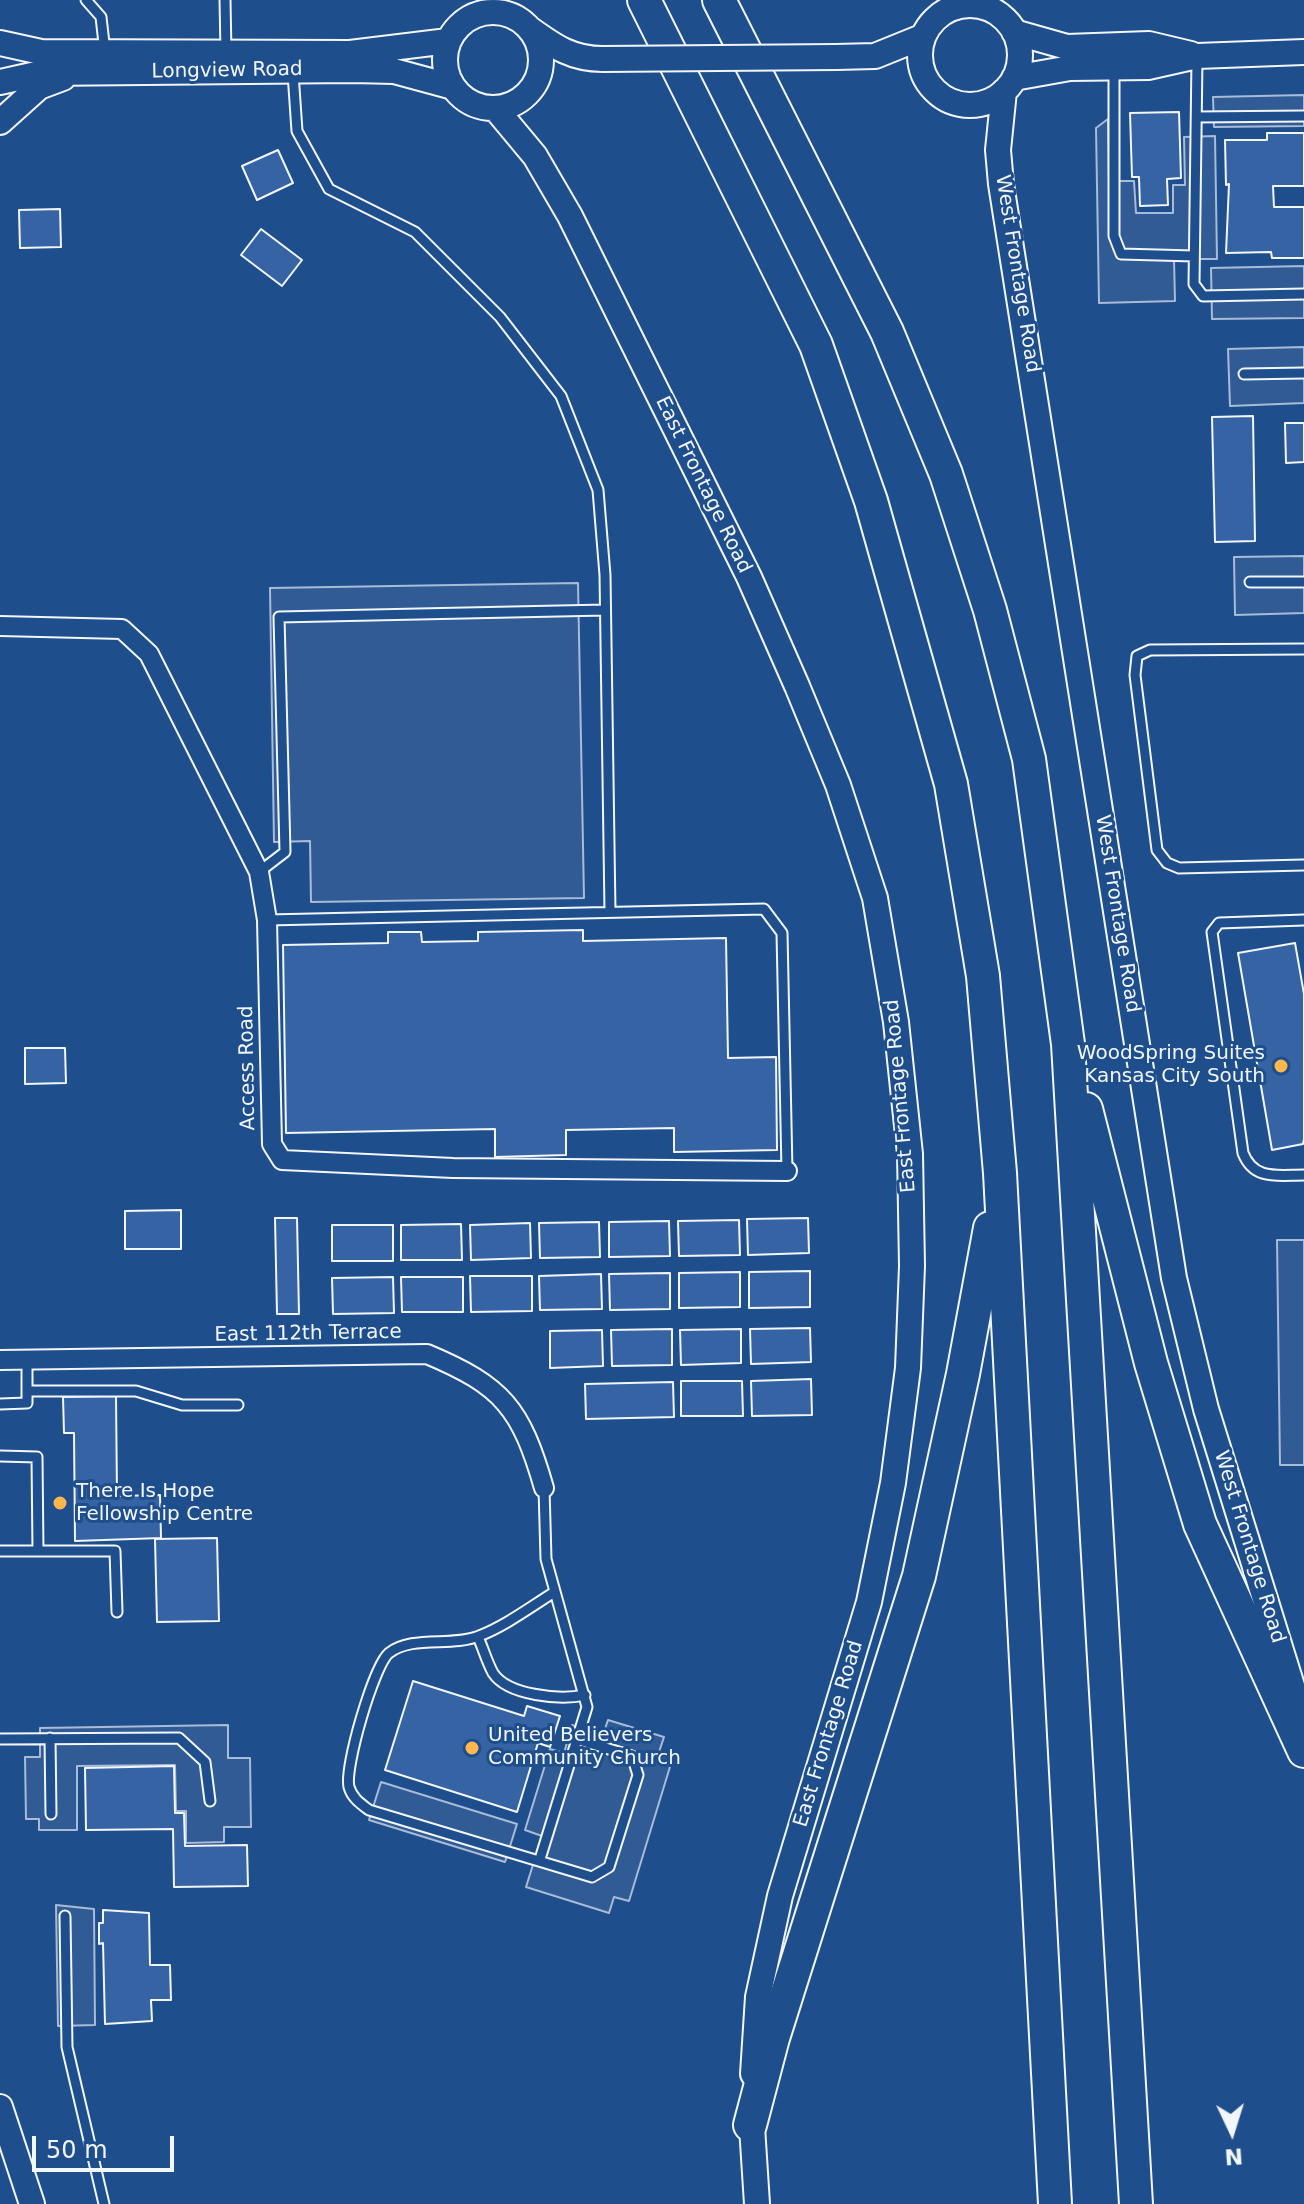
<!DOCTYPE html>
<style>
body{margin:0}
#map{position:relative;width:1304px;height:2204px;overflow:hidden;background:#1f4e8c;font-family:"DejaVu Sans",sans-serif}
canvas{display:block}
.north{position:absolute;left:1192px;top:2092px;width:80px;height:80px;-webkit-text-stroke:6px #1f4e8c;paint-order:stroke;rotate:176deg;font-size:22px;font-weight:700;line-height:32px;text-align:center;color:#f2f6ff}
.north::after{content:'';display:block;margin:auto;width:28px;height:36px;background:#f2f6ff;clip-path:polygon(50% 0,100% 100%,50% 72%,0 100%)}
.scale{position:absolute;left:32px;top:2136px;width:142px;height:36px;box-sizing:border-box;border:4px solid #f2f6ff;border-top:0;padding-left:10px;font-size:24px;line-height:28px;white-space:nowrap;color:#f2f6ff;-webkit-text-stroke:6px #1f4e8c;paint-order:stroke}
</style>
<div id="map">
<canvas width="1304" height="2204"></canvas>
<div class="north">N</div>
<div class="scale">50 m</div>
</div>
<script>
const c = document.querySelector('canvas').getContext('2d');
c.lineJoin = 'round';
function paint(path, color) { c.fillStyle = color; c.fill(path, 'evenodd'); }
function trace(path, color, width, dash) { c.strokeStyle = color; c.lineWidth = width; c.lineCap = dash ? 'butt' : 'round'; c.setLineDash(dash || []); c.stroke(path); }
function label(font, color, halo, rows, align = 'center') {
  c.font = font + ' "DejaVu Sans",sans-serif'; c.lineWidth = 6; c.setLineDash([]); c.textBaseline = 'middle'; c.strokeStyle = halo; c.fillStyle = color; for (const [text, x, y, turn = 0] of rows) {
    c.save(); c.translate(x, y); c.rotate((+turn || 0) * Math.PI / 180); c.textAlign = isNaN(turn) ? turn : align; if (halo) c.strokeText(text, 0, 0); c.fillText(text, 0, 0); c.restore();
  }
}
const built = new Path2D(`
 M1304,95V126L1214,127L1213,97Z
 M1108,119L1109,181H1134L1136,213H1173V185H1185L1184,137L1215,136L1217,259H1174L1175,301L1099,303L1096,128Z
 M1304,266V318L1212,319L1211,268Z
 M1304,347V403L1230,406L1228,349Z
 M1304,556V613L1235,615L1234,557Z
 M578,583L584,898L311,902L310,841L274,842L270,588Z
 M1277,1240H1304V1465H1280Z
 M608,1720L664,1737L659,1752L673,1757L629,1901L614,1897L609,1913L526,1887L542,1836L525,1830L550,1749L564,1753L572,1725L603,1735Z
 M228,1725V1758H250L251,1827H224V1842L186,1843V1811H176L175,1765L77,1766V1830H39V1819H26L25,1757H40V1728Z
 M381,1782L517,1824L505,1862L369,1820Z
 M56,1905L94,1909L95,2025L58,2026Z`);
paint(built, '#305b95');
trace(built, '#a8bbd7', 2);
const building = new Path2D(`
 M1179,112L1181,178L1167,179L1168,205L1140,206L1139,177H1132L1130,113Z
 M1267,133H1304V186H1273L1274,207H1304V258H1272L1271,252L1226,253L1229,184L1226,185L1225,140H1267Z
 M278,150L293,183L257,200L242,166Z
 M60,209L61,247L20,248L19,210Z
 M261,229L302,260L282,286L241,255Z
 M1253,416L1255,541L1215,542L1212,417Z
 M1285,423H1304V462L1286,463Z
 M583,930V941L726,938L728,1058L776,1057L777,1150L674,1152V1128L566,1130V1155L495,1157V1129L286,1133L283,945L388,943V932H421L422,942L478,941V932Z
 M1295,943L1304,994V1139L1303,1144L1272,1150L1238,953Z
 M25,1048H65L66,1083L25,1084Z
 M181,1210V1249H125V1211Z
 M275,1218H297L299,1314H277Z
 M808,1218L809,1253L748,1255L747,1219Z
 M739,1220L740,1255L679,1256L678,1221Z
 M669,1221L670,1256L609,1257V1222Z
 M599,1222L600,1257L540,1258L539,1223Z
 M530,1223L531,1258L471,1260L470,1225Z
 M461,1224L462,1260H401V1225Z
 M332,1225H393V1261H332Z
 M810,1271V1307L749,1308V1272Z
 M740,1272V1307L679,1308V1273Z
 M670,1273V1309L610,1310L609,1274Z
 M601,1274L602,1309L540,1310L539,1276Z
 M470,1276H532V1311L471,1312Z
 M393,1277L394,1313L333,1314L332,1278Z
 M401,1277H463V1312H402Z
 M810,1328L811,1362L751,1364L750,1329Z
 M672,1329V1365L612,1366L611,1330Z
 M741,1329V1363L681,1365L680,1330Z
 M602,1330L603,1366L550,1368V1331Z
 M811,1379L812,1415L752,1416L751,1381Z
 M681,1381H742L743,1416H681Z
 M673,1382L674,1417L586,1419L585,1384Z
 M116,1396L117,1496L160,1495L161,1538L75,1541L74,1433H64L63,1397Z
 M217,1538L219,1621L157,1622L155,1539Z
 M413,1681L524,1716L527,1706L560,1716L550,1747L538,1743L517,1812L385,1770Z
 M174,1766L175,1813H184L185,1846L247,1845L248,1886L174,1887L173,1829L86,1830L85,1768Z
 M103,1910L149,1913L150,1965H170L171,2000H151L152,2021L105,2024L103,1943L99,1944V1923H103Z`);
paint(building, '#3563a3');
trace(building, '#f2f6ff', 2);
const lane = new Path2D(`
 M86,0L101,17L105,52
 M225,0L226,52
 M1197,59L1194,284L1203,296L1304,294
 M1114,71V236L1121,254L1194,256
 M293,73L297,131L329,189L415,232L500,317L561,396L598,490L605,575L610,912
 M1197,117L1304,116
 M1244,374L1304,373
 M1250,582H1304
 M1304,649L1150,650L1137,656L1135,675L1157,850L1167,863L1179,868L1304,865
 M259,872L285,852L279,617L605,610
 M267,920L764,909L782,933L787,1171
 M1304,920L1219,923L1212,932L1243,1153C1254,1181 1278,1175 1304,1175
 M27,1391H136L182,1405H238
 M0,1404L27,1403V1360
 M0,1456L37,1457L38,1551
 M0,1551H115L117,1612
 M553,1593C529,1608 505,1626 479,1636C451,1647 412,1635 389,1653C374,1665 344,1768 349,1787C352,1798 361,1804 369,1810L592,1877L609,1867L638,1775L632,1756L579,1740
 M478,1637C483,1648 487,1662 493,1673C508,1696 561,1700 585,1695
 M50,1738L51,1814
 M0,1739L179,1738L205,1762L210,1801
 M540,1859L587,1707L546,1559L544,1488
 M65,1916L67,2047L104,2204`);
const street = new Path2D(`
 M0,626L122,629L149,654L259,872L267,920L272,1144L282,1160L453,1168L787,1171
 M0,1360L427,1354C503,1386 521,1408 544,1488`);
const secondary = new Path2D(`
 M920 55a50 50 0 1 1 100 0a50 50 0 1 1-100 0Z
 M445 60a48 48 0 1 1 96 0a48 48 0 1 1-96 0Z
 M530,29C555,47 572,59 603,59
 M1014,32L1067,47L1149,44L1191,54
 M0,43L41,52L350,53L448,41
 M836,57L875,56L922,37
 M1014,78L1070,68L1148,67L1197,56L1304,52
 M0,82L41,73L353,70L394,71L453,87
 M1004,91L998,150L1001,184L1174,1278L1206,1409L1302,1718
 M495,108L535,156L570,216L749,577L797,686L838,785L875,898L896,1022L910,1154L912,1266L908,1368L893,1483L869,1602L780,1896L758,1997L753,2074
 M0,122L39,87L63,78
 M0,2107L32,2204
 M751,2111L757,2204`);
const highway = new Path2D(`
 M644,0L816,345L871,501L951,784L983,976L1000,1173L1055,2204
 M719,0L887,332L946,474L990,610L1029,759L1068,1044L1136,2204
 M1086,1109L1151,1363L1200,1524L1304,1751
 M750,2125L773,2038L919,1576L963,1374L990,1228`);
trace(lane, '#f2f6ff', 13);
trace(street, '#f2f6ff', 22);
trace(secondary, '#f2f6ff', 28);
trace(highway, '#f2f6ff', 36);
trace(lane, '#1f4e8c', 9);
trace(street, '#1f4e8c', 18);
trace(secondary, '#1f4e8c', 24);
trace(highway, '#1f4e8c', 32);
const secondaryBridge = new Path2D(`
 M603,59L836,57`);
trace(secondaryBridge, '#f2f6ff', 28, []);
trace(secondaryBridge, '#1f4e8c', 24);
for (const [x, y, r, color] of [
 [1281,1066,8,"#ffb74d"],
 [60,1503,8,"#ffb74d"],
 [472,1748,8,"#ffb74d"]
]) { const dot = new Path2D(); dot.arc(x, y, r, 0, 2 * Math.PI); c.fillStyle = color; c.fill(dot); trace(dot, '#1f4e8c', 3); }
label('20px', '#f2f6ff', '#1f4e8c', [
 ["Longview Road",227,71,-1],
 ["West Frontage Road",1017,274,81],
 ["East Frontage Road",703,485,64],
 ["West Frontage Road",1117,914,81],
 ["Access Road",248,1068,-91],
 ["East Frontage Road",901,1096,-95],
 ["East 112th Terrace",308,1334,-1],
 ["West Frontage Road",1249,1547,73],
 ["East Frontage Road",829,1734,-73]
]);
label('20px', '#f2f6ff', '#1f4e8c', [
 ["WoodSpring Suites",1265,1054,"right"],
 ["Kansas City South",1265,1077,"right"],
 ["There Is Hope",76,1492],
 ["Fellowship Centre",76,1515],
 ["United Believers",488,1736],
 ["Community Church",488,1759]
], 'left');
</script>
